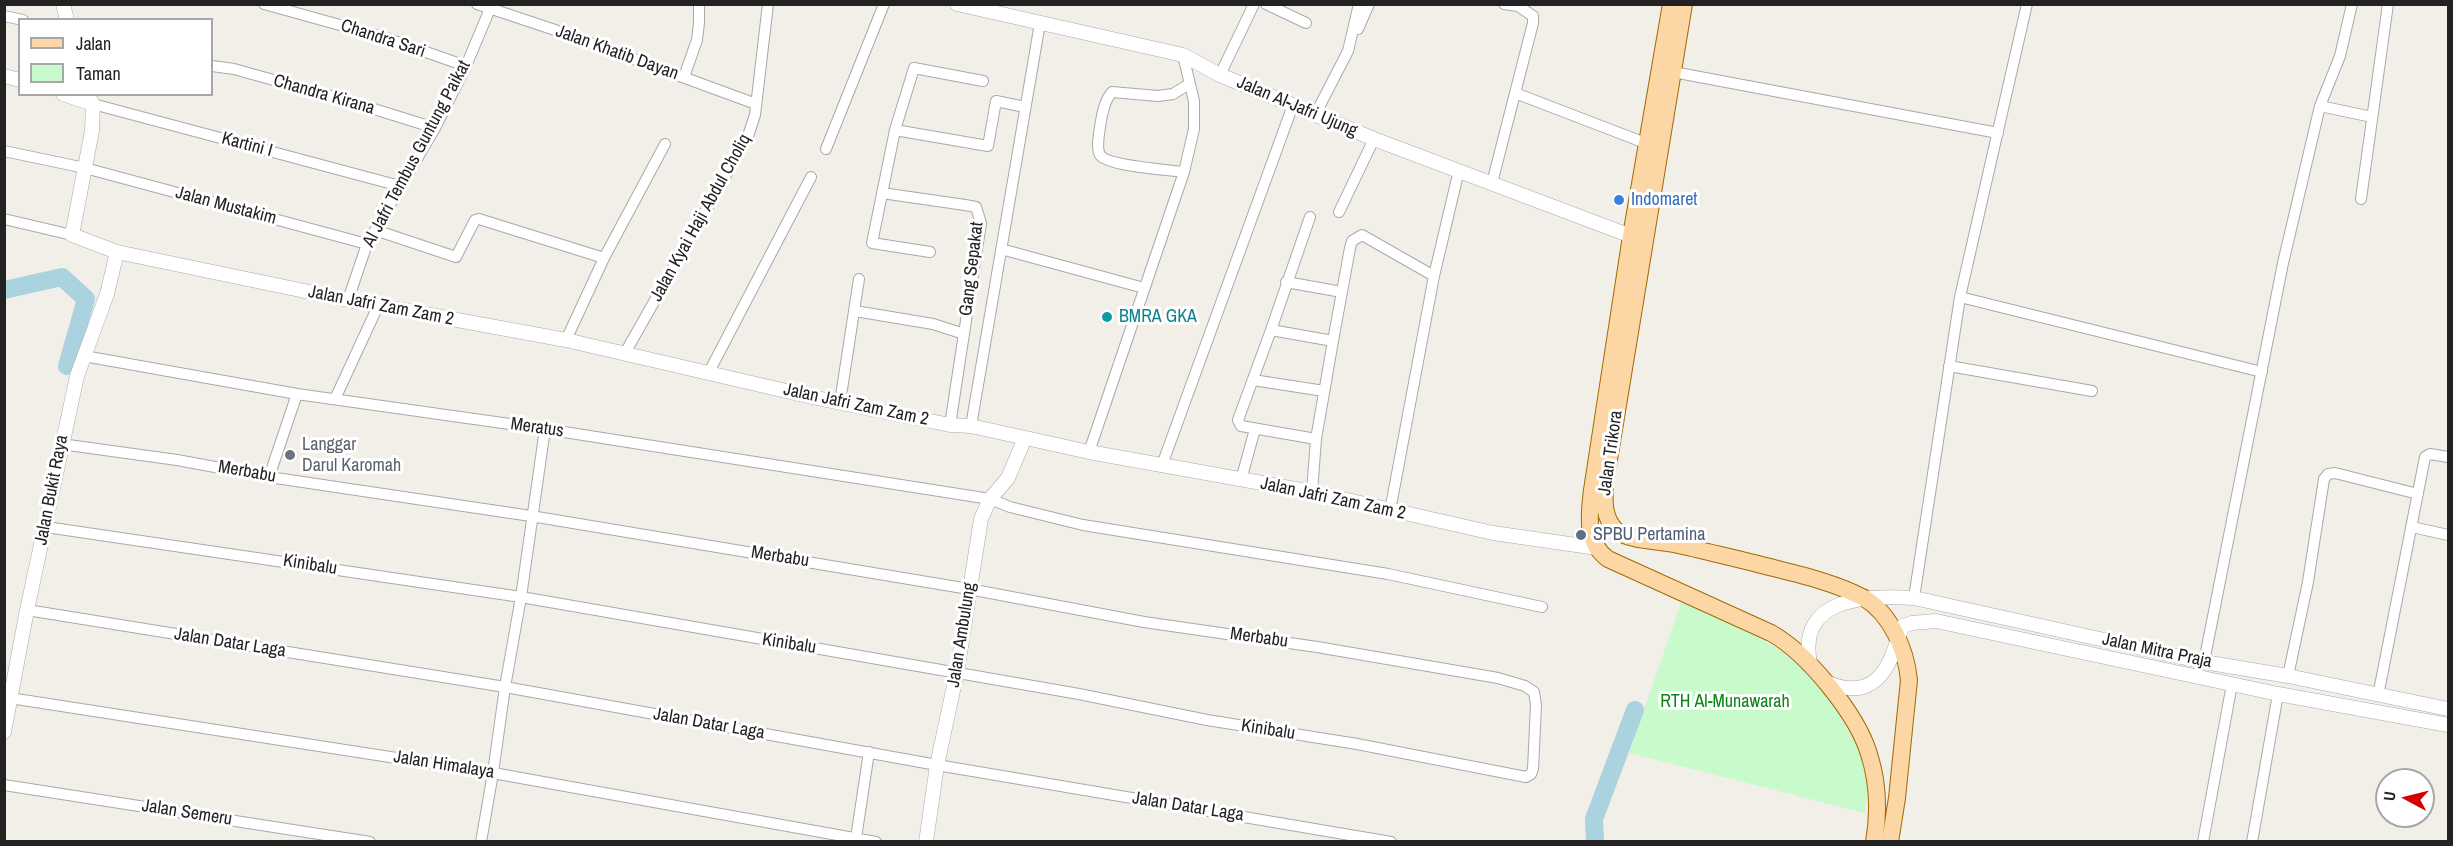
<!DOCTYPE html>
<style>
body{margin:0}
#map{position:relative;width:2453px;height:846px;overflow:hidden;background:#f2efe9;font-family:"Archivo Narrow",sans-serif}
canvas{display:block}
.frame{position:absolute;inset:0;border:6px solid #222;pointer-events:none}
.legend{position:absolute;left:18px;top:18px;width:195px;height:78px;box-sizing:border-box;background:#fff;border:2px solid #a7a7a7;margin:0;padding:8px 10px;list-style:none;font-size:18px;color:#222}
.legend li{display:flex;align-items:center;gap:12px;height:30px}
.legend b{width:30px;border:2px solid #a7a7a7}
.north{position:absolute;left:2375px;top:768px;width:60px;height:60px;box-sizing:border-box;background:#fff;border:2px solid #a7a7a7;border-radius:50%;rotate:277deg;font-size:16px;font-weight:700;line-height:24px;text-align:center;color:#222}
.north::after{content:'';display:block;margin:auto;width:21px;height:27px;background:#d40000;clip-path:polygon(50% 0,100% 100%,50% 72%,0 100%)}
</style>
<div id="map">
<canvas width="2453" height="846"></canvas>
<div class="frame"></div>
<ul class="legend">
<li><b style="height:8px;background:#fcd6a4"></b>Jalan</li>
<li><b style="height:16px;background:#c8facc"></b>Taman</li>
</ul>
<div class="north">U</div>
</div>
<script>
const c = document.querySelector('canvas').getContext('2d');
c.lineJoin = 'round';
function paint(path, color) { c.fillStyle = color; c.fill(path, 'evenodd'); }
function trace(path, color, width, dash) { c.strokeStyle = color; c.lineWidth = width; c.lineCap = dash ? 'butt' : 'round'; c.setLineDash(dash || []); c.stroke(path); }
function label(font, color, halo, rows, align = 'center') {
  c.font = font + ' "Archivo Narrow",sans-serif'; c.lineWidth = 6; c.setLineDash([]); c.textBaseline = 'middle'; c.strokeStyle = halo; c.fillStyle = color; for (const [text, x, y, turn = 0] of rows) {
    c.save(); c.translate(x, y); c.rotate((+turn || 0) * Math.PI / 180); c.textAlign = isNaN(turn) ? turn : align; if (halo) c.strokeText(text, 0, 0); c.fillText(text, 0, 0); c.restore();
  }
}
paint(new Path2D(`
 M1682,600C1731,626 1784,643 1823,685C1832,695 1837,710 1843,722C1864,756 1872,771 1865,813L1629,753Z`), '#c8facc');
trace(new Path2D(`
 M4,290L62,277L86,299L67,366
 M1595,842L1594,819L1635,710`), '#aad3df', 18);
const minor = new Path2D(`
 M264,4L383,37L466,66
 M477,4L552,29L756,104
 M1266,4L1306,23
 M4,16L23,20
 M1358,29L1369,4
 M212,66L234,69L345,100L435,128
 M1673,72L1998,133
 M1220,75L1254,4
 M684,77L697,40L699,23V4
 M1515,93L1648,144
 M93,104L400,186
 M2320,106L2372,117
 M1316,113L1348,51L1359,4
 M895,130L988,146L996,101L1025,107
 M826,149L884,4
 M4,151L85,168L367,244
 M1184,172C1170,170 1107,166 1100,155C1096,148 1099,135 1100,127C1102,115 1104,101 1112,92L1158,96L1173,94L1189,84
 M1492,183L1533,23V16L1518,6L1504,4
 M882,193L965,205L976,207L981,223L950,425
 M2361,199L2388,4
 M1339,212L1374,139
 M1310,217L1271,330L1333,341L1350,248L1352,241L1362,235L1434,276
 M4,219L72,235
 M375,230L456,257L475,220L479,219L604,258
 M1001,249L1144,288
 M930,252L872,243L895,130L914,68L983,81
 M1286,282L1342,292
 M1960,297L2262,372
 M348,300L367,244L435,128L466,66L492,4
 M855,311L933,324L964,334
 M1271,330L1238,420L1241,426L1316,439L1333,341
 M566,340L604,258L665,144
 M625,353L748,136L755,115L768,4
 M84,356L297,394L545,429L990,499L1010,507L1083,525L1388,574L1542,607
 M1949,366L2092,391
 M709,372L811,177
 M1253,380L1324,391
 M335,399L378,306
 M840,402L859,279
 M971,426L1040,23
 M1089,452L1184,172L1194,129V101L1183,55
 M1162,465L1293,105
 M269,477L297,394
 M1241,480L1255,429
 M1312,492L1316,439
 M1390,511L1434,276L1459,170
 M46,527L521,597L1079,694L1207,720L1357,744L1526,777L1531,774L1533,769L1536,705L1534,692L1525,686L1498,678L1317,647L1144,622L969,589L531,516L269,477L177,460L61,444
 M2412,527L2448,535
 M1914,598L1960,297L2027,4
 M27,610L505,687L937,765L1391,842
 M2204,662L2283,263L2320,106L2340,56L2352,4
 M2288,676L2308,582L2324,479L2328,474L2335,473L2418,494
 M2378,696L2425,457L2430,454L2448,457
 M10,698L493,773L876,842
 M4,785L370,842
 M856,838L869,752
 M481,842L493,773L505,687L521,597L545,429
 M2203,842L2232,684
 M2252,842L2278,694`);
const tertiary = new Path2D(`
 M63,4L67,20
 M957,4L1183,55L1220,75L1374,139L1631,236
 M4,76L20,80
 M63,94L93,104
 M87,94L93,104L92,131L72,235L117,252L348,300L566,340L812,397L950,425L971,426L1089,452L1312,492L1493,533L1597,548
 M1810,663C1797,597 1867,595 1914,598L2204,662L2288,676L2448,709
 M1824,681C1854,695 1877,690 1891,658C1896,647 1898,636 1903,626L1912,623L1936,621L2278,694L2448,725
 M4,732L27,610L77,376L107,294L117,252
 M926,842L937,765L957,672L981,519L990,499L1008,478L1025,438`);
const primary = new Path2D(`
 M1671,4L1631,236L1592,490C1589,515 1585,542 1608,559L1771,633C1807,653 1857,714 1869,754C1878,782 1879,813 1874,842
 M1684,4L1605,484C1604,500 1603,519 1617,531C1627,540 1659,541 1674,544C1701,550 1728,557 1754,563C1788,572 1833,581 1864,598C1891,614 1906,650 1909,680L1897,798L1890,842`);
trace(minor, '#a9a9a9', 12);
trace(tertiary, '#a9a9a9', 15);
trace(primary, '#a06b00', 18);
trace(minor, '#fff', 10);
trace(tertiary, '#fff', 14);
trace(primary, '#fcd6a4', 16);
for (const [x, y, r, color] of [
 [1619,200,6,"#3f7fe0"],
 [1107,317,6,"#0f9aa8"],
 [290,455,6,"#6b7280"],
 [1581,535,6,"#5c6f8a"]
]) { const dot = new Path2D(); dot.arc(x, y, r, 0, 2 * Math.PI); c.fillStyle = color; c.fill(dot); trace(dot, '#fff', 2); }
label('18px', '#222', '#fff', [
 ["Chandra Sari",383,39,18],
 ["Jalan Khatib Dayan",617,53,20],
 ["Chandra Kirana",324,95,16],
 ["Jalan Al-Jafri Ujung",1297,107,23],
 ["Kartini I",247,145,15],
 ["Al Jafri Tembus Guntung Paikat",417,154,-62],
 ["Jalan Mustakim",226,206,15],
 ["Jalan Kyai Haji Abdul Choliq",701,218,-61],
 ["Gang Sepakat",972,269,-83],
 ["Jalan Jafri Zam Zam 2",381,306,11],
 ["Jalan Jafri Zam Zam 2",856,405,12],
 ["Meratus",537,428,8],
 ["Jalan Trikora",1611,453,-82],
 ["Merbabu",247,472,10],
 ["Jalan Bukit Raya",52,490,-79],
 ["Jalan Jafri Zam Zam 2",1333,499,12],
 ["Merbabu",780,557,9],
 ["Kinibalu",310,565,9],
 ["Jalan Ambulung",962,635,-81],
 ["Merbabu",1259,638,8],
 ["Jalan Datar Laga",230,643,9],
 ["Kinibalu",789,644,9],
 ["Jalan Mitra Praja",2157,651,12],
 ["Jalan Datar Laga",709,724,10],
 ["Kinibalu",1268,730,9],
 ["Jalan Himalaya",444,765,9],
 ["Jalan Datar Laga",1188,807,9],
 ["Jalan Semeru",187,813,9]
]);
label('18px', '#366cbe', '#fff', [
 ["Indomaret",1631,200]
], 'left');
label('18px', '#0d838f', '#fff', [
 ["BMRA GKA",1119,317]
], 'left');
label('18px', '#5b616d', '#fff', [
 ["Langgar",302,445],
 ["Darul Karomah",302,466]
], 'left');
label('18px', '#4e5e75', '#fff', [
 ["SPBU Pertamina",1593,535]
], 'left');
label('18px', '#0c8416', '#fff', [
 ["RTH Al-Munawarah",1725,702]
]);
</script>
